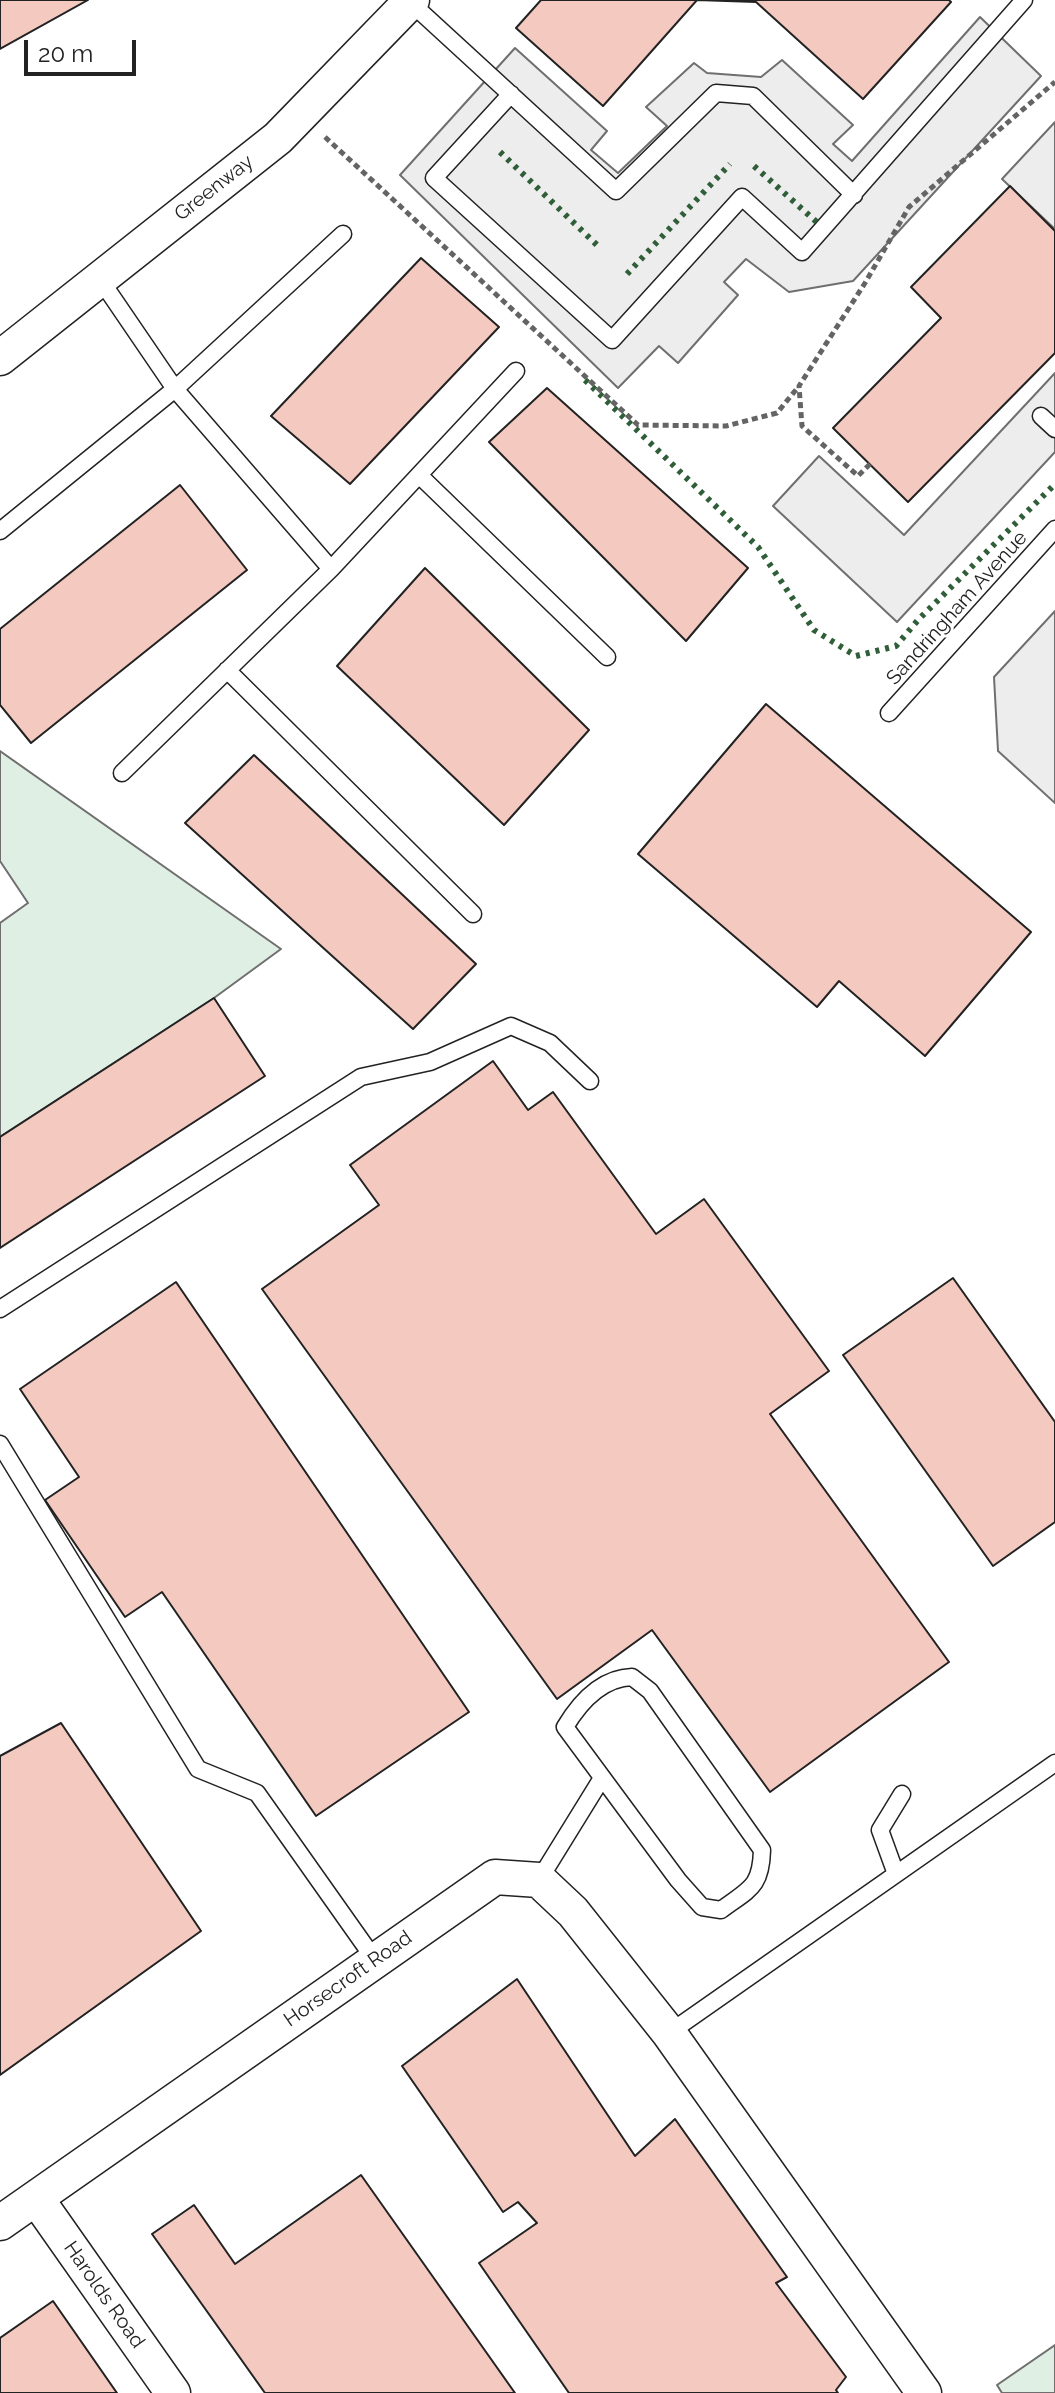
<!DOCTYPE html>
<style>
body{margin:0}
#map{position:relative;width:1055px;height:2393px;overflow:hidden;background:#fff;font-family:Raleway,sans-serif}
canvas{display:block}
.scale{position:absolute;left:24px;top:40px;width:112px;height:36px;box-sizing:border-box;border:4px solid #222;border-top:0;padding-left:10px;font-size:24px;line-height:28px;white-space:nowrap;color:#222;-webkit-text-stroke:6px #fff;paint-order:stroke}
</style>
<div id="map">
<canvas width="1055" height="2393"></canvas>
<div class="scale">20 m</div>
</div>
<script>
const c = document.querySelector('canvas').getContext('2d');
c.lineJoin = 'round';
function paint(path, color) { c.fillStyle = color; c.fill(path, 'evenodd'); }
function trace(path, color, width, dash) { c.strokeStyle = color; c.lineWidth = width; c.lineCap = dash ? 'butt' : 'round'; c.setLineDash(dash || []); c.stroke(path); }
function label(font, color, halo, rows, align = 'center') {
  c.font = font + ' Raleway,sans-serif'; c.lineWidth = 6; c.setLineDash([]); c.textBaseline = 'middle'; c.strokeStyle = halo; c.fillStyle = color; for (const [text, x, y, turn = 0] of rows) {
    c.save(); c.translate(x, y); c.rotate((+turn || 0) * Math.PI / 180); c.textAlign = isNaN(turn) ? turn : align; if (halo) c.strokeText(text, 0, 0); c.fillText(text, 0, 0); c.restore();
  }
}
const green = new Path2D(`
 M0,751L281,949L214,998L0,1137V923L28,903L0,861Z
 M1055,2345V2393H1002L997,2385Z`);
paint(green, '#e0efe3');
trace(green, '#6f6f6f', 2);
const parking = new Path2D(`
 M980,17L1041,76L853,281L789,292L746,259L724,282L738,295L678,363L659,346L618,388L400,175L515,48L607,131L591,150L618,173L667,126L646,107L694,63L707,73L761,77L782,60L853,125L833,144L852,161Z
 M1055,122V229L1002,179Z
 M1055,373V452L897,622L773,506L819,456L904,535Z
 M1055,611V803L998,751L994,677Z`);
paint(parking, '#ededed');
trace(parking, '#6f6f6f', 2);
const building = new Path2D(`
 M0,0H88L0,49Z
 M541,0H949L951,2L863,99L756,2L697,0L603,106L516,28Z
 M1010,186L1055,231V353L908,502L833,428L941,318L911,287Z
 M421,258L499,327L350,484L271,416Z
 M547,388L748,568L686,641L489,442Z
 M180,485L247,570L31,743L0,705V629Z
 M425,568L589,730L504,825L337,666Z
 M766,704L1031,932L925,1056L839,981L817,1007L638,854Z
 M254,755L476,964L413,1029L185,823Z
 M214,998L265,1076L0,1248V1137Z
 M493,1061L528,1110L553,1092L656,1234L704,1199L829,1371L770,1414L949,1662L770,1792L652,1630L557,1699L262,1289L379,1205L350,1165Z
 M953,1278L1055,1422V1522L993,1566L843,1355Z
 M176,1282L469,1712L316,1816L162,1592L125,1617L45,1500L79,1477L20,1389Z
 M61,1723L201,1931L0,2075V1756Z
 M517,1979L635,2156L675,2119L787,2277L776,2283L846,2377L836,2390L838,2393H569L479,2263L537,2223L518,2202L503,2212L402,2066Z
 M361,2175L515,2393H265L152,2234L194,2205L235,2264Z
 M53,2301L117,2393H0V2338Z`);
paint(building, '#f3c9c0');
trace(building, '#222', 2);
const service = new Path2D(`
 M410,2L616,191L716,93L753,96L854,195
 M511,94L434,178L612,340L742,197L802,252L1024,0
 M100,279L175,389L331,569L516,371
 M1041,416L1055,429
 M419,475L607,657
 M0,531L175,389L343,234
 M227,670L473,914
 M889,713L1055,529
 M122,773L331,569
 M0,1309L361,1077L430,1062L511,1026L550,1043L590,1081
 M0,1444L198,1769L257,1793L375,1960
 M632,1677L650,1691L762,1850C761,1888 749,1889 721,1910L702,1907L678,1880L565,1727C580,1702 602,1678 632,1677Z
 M896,1874L880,1830L902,1794
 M539,1880L602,1778
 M669,2033L1055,1763`);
const minor = new Path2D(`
 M0,358L278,138L412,0
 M36,2198L173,2393
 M0,2223L495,1877L539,1880L573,1912L669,2033L924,2393`);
trace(service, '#222', 19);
trace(minor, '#222', 37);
trace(new Path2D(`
 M325,137L638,425L726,426L777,413L799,386
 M870,464L858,476L802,426L799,386L865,283L909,207L1055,82`), '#646464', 5, [6, 4]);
trace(service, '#fff', 16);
trace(minor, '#fff', 34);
trace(new Path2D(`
 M500,152L598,246
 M754,166L820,225
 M627,274L730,164
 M585,380L758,547L814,630L856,656L896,646L918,620L1055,484`), '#2f5e38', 6, [4, 6]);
label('20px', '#222', '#fff', [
 ["Greenway",214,188,-38],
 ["Sandringham Avenue",957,608,-48],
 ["Horsecroft Road",348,1979,-35],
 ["Harolds Road",104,2295,55]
]);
</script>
